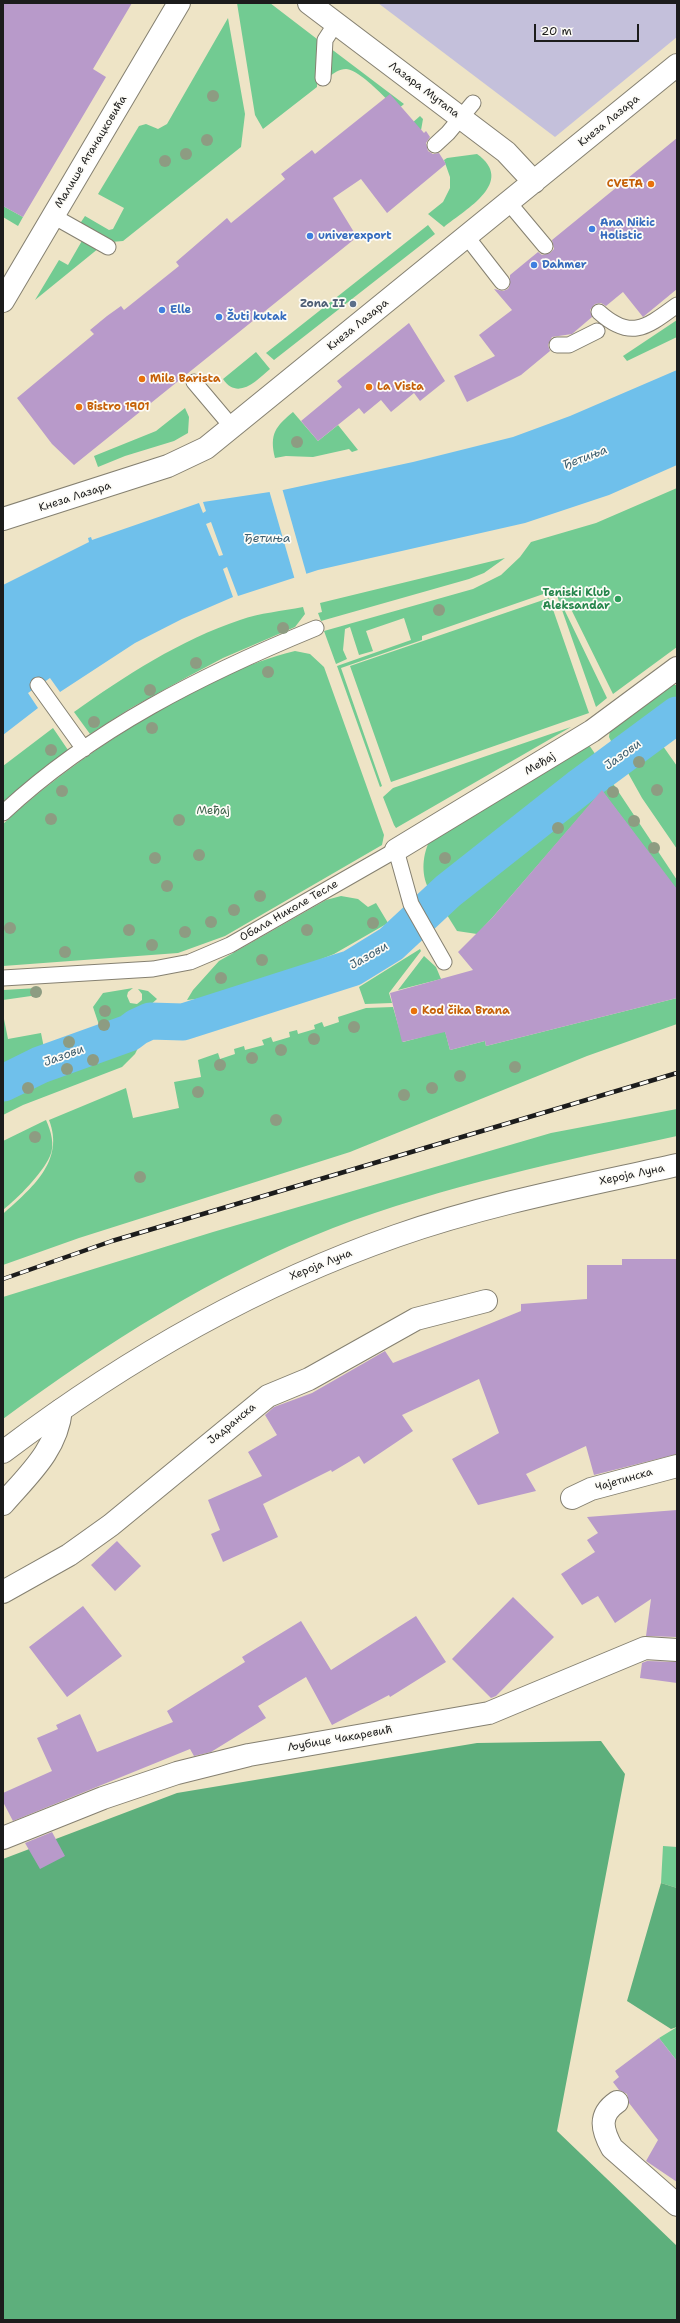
<!DOCTYPE html>
<meta charset="utf-8">
<style>
body{margin:0}
#map{position:relative;width:680px;height:2323px;overflow:hidden;background:#eee4c6;font-family:"Shantell Sans",sans-serif}
canvas{display:block}
.frame{position:absolute;inset:0;border:4px solid #1c1c1c;pointer-events:none}
.scale{position:absolute;left:534px;top:24px;width:105px;height:18px;box-sizing:border-box;border:2px solid #1c1c1c;border-top:0;padding-left:5px;font-size:12px;line-height:14px;white-space:nowrap;color:#1c1c1c;-webkit-text-stroke:3px #fdfcf7;paint-order:stroke}
</style>
<div id="map">
<canvas width="680" height="2323"></canvas>
<div class="frame"></div>
<div class="scale">20 m</div>
</div>
<script>
const c = document.querySelector('canvas').getContext('2d');
c.lineJoin = 'round';
function paint(path, color) { c.fillStyle = color; c.fill(path, 'evenodd'); }
function trace(path, color, width, dash) { c.strokeStyle = color; c.lineWidth = width; c.lineCap = dash ? 'butt' : 'round'; c.setLineDash(dash || []); c.stroke(path); }
function label(font, color, halo, rows, align = 'center') {
  c.font = font + ' "Shantell Sans",sans-serif'; c.lineWidth = 3.5; c.setLineDash([]); c.textBaseline = 'middle'; c.strokeStyle = halo; c.fillStyle = color; for (const [text, x, y, turn = 0] of rows) {
    c.save(); c.translate(x, y); c.rotate((+turn || 0) * Math.PI / 180); c.textAlign = isNaN(turn) ? turn : align; if (halo) c.strokeText(text, 0, 0); c.fillText(text, 0, 0); c.restore();
  }
}
paint(new Path2D(`
 M378,3H677V37L555,137Z`), '#c4c0db');
paint(new Path2D(`
 M237,3H270L317,39V87L263,129L255,115Z
 M228,18L245,114L241,147L123,241L111,242L79,225L85,216L109,230L113,229L124,208L98,194L139,126L146,124L158,129L167,124Z
 M330,48L404,104L398,109L411,124L420,116L423,119L420,136C407,121 364,70 346,69C339,69 334,73 329,77Z
 M477,154C516,182 466,209 444,227L428,214L443,202L450,188V177L444,160L447,158Z
 M3,206L23,217L18,226L3,217Z
 M428,225L435,234L274,360L266,353Z
 M83,239L99,248L35,300L59,260L68,265Z
 M677,320V337L627,361L623,356Z
 M256,352L270,369C257,380 238,401 223,379Z
 M185,408L189,417L188,433L174,441L125,456L98,467L94,456L156,431Z
 M293,412L318,441L338,425L358,450L352,452L349,449L313,457L286,456L275,458C269,434 276,426 293,412Z
 M677,488V647L613,694L569,605L563,607L607,698L596,707L555,590L422,636V640L341,668L382,786L380,787L337,666L411,640L404,618L366,631L373,651L359,655L350,627L345,629L343,650L347,659L336,664L324,631L473,589L501,575L520,557L531,542L596,523Z
 M505,558L484,573L469,579L321,621L318,613L322,612L320,603Z
 M549,598L589,713L391,782L350,666Z
 M303,607L305,614L295,627L223,658L189,676L131,708L90,734L74,712C125,676 180,640 240,620C260,613 282,611 303,607Z
 M295,651L310,654L324,667L384,835L382,845L225,936L178,953L3,966V824C53,778 108,739 167,706C210,682 247,663 295,651Z
 M671,685H677V706L616,751L609,737L610,729Z
 M571,727L396,828L394,825L383,797L393,788Z
 M53,728L68,750L3,802V766Z
 M658,739L677,766V849L642,798L623,764Z
 M589,745L600,761L430,891C421,877 422,857 429,842Z
 M608,776L677,880V891L602,791L492,918L477,934L457,931L442,907Z
 M341,896L358,899L368,907L376,903L388,923L334,954L297,969L204,998L187,1000L193,990L219,961L326,900Z
 M420,949L421,951L389,993L392,1003L365,1004L359,987Z
 M424,956L436,967L441,979L398,990Z
 M38,988L41,991L38,995L3,1000V990Z
 M133,988L128,992L127,996L130,1003L137,1004L142,1000V994L138,989L148,991L157,999L147,1008L143,1016L125,1025L35,1057L3,1072V1014L8,1039L41,1033L44,1048L100,1028L93,1007L103,993Z
 M677,998V1024L587,1056L350,1152L79,1238L3,1265V1214C32,1188 65,1161 49,1120L126,1088L133,1118L179,1108L174,1082L201,1077L198,1060L218,1053L220,1059L235,1054L234,1049L244,1046L245,1050L264,1045L262,1040L271,1037L273,1042L290,1037L289,1032L297,1030L298,1034L315,1029L314,1025L322,1022L324,1027L339,1022L338,1017L366,1008L393,1007L403,1042L445,1031L450,1050L485,1041L486,1046Z
 M143,1038L135,1054L122,1067L23,1105L3,1115V1093C47,1069 94,1053 143,1038Z
 M677,1109V1136C561,1161 444,1186 333,1228C214,1274 105,1344 3,1419V1297L213,1232L551,1133Z
 M46,1120C51,1131 55,1145 50,1156C42,1174 18,1198 3,1210V1141Z
 M663,1846L677,1847V1888L661,1883Z
 M677,2027V2061L659,2038Z`), '#72cb92');
paint(new Path2D(`
 M601,1741L625,1774L557,2131L677,2246V2320H3V1859L177,1793L477,1743Z
 M661,1883L677,1888V2027L671,2029L627,2001Z`), '#5daf7c');
paint(new Path2D(`
 M677,370V465L609,495L525,523L318,570L238,596L227,567L223,569L233,597L182,619L135,643L60,692L50,678L28,693L38,708L3,735V585L89,542L88,538L91,537L92,540L199,503L203,513L206,511L203,502L283,490L413,462L513,437L570,416ZM211,522L223,555L219,556L206,524Z`), '#6fc0eb');
paint(new Path2D(`
 M282,488L307,576L295,580L269,490Z`), '#eee4c6');
trace(new Path2D(`
 M3,1083L40,1065L129,1033L137,1027L150,1021L183,1022L352,968L391,944L448,891L581,786L677,715`), '#6fc0eb', 37);
paint(new Path2D(`
 M3,3H132L93,69L106,77L23,217L3,206Z
 M390,94L424,133L426,131L430,137L426,143L428,151L433,154L439,153L446,164L387,213L361,179L333,198L357,237L74,465L52,444L17,398L94,334L90,330L107,316L121,306L124,310L179,266L176,262L227,218L231,223L285,179L281,174L312,150L315,154Z
 M677,138V289L643,317L623,292L606,306L601,303L595,304L590,310L592,317L572,334L552,337L548,345L550,351L521,375L467,402L454,376L495,356L479,335L512,310L494,289L503,291L508,289L510,285V275L538,252L542,255L550,253L554,249L552,240Z
 M409,323L445,381L420,401L414,393L391,412L381,400L364,414L359,408L318,441L301,421L342,387L337,381Z
 M602,790L677,889V998L486,1046L485,1041L450,1050L445,1032L402,1042L390,993L473,970L458,952L492,918Z
 M622,1259H677V1454L594,1475L586,1446L526,1474L536,1491L478,1505L452,1459L499,1433L479,1379L402,1415L413,1431L364,1464L359,1456L332,1472L331,1470L263,1504L278,1537L223,1562L211,1534L220,1530L208,1500L262,1476L248,1452L277,1435L265,1415L274,1407L312,1393L385,1351L393,1363L521,1311V1304L587,1299V1265H622Z
 M677,1510V1637L646,1636L651,1599L615,1623L598,1596L582,1605L561,1574L595,1552L587,1540L598,1533L587,1517Z
 M117,1541L141,1566L115,1591L91,1565Z
 M513,1597L554,1637L496,1696L491,1698L452,1659Z
 M83,1606L122,1656L67,1697L29,1647Z
 M416,1616L446,1662L390,1697L389,1695L332,1725L306,1677L258,1706L266,1718L211,1752L194,1756L190,1749L13,1821L3,1802V1793L52,1771L37,1738L58,1729L56,1725L80,1714L97,1752L173,1722L167,1711L245,1662L242,1657L301,1621L331,1670Z
 M647,1661L677,1662V1683L640,1678L642,1663Z
 M52,1832L65,1856L40,1869L25,1843Z
 M659,2038L677,2061V2182L646,2161L658,2140L629,2103L627,2094L619,2090L613,2082L619,2077L615,2071Z`), '#b89aca');
const lane = new Path2D(`
 M323,78L325,40L336,23
 M435,145L448,133L473,103
 M509,203L545,246
 M53,216L108,247
 M467,237L502,282
 M599,312C631,341 647,327 677,305
 M557,345H569L597,331
 M194,382L232,427
 M38,685L84,749
 M3,813C93,729 204,674 316,628
 M3,978L153,969L190,962L230,945L396,850L411,904L444,962`);
const street = new Path2D(`
 M309,3L506,152L534,182
 M3,301L179,3
 M3,519L168,466L206,448L677,65
 M396,850L592,731L677,668
 M572,1498L591,1489L677,1466
 M3,1504C28,1475 57,1450 61,1410
 M3,1592L69,1555L111,1525L268,1396L309,1379L416,1319L486,1301
 M3,1838L103,1798L177,1773L249,1755L489,1713L645,1648L677,1650
 M617,2102C598,2115 602,2130 612,2148L677,2205`);
const primary = new Path2D(`
 M3,1452C123,1361 253,1286 396,1236C487,1204 583,1186 677,1165`);
trace(lane, '#858071', 17);
trace(street, '#858071', 24);
trace(primary, '#858071', 24);
trace(lane, '#fff', 15);
trace(street, '#fff', 22);
trace(primary, '#fff', 22);
const rail = new Path2D(`
 M3,1279L112,1241L677,1073`);
trace(rail, '#1c1c1c', 4.5);
trace(rail, '#fdfcf7', 3, [9]);
c.fillStyle = '#8d9c82';
for (const [x, y] of [
 [213,96],
 [207,140],
 [186,154],
 [165,161],
 [297,442],
 [439,610],
 [283,628],
 [196,663],
 [268,672],
 [150,690],
 [94,722],
 [152,728],
 [51,750],
 [639,762],
 [657,790],
 [62,791],
 [613,792],
 [51,819],
 [179,820],
 [634,821],
 [558,828],
 [654,848],
 [199,855],
 [155,858],
 [445,858],
 [167,886],
 [260,896],
 [234,910],
 [211,922],
 [373,923],
 [10,928],
 [129,930],
 [307,930],
 [185,932],
 [152,945],
 [65,952],
 [262,960],
 [221,978],
 [36,992],
 [105,1011],
 [104,1025],
 [354,1027],
 [314,1039],
 [69,1042],
 [281,1050],
 [252,1058],
 [93,1060],
 [220,1065],
 [515,1067],
 [67,1069],
 [460,1076],
 [28,1088],
 [432,1088],
 [198,1092],
 [404,1095],
 [276,1120],
 [35,1137],
 [140,1177]
]) { c.beginPath(); c.arc(x, y, 6, 0, 2 * Math.PI); c.fill(); }
for (const [x, y, r, color] of [
 [651,184,4,"#e8710a"],
 [592,229,4,"#3f7fe0"],
 [310,236,4,"#3f7fe0"],
 [534,265,4,"#3f7fe0"],
 [353,304,4,"#5c6f8a"],
 [162,310,4,"#3f7fe0"],
 [219,317,4,"#3f7fe0"],
 [142,379,4,"#e8710a"],
 [369,387,4,"#e8710a"],
 [79,407,4,"#e8710a"],
 [618,599,4,"#2e9e5b"],
 [414,1011,4,"#e8710a"]
]) { const dot = new Path2D(); dot.arc(x, y, r, 0, 2 * Math.PI); c.fillStyle = color; c.fill(dot); trace(dot, '#fdfcf7', 1.5); }
label('11px', '#1c1c1c', '#fdfcf7', [
 ["Лазара Мутапа",424,90,37],
 ["Кнеза Лазара",609,121,-39],
 ["Малише Атанацковића",91,152,-59],
 ["Кнеза Лазара",358,325,-39],
 ["Кнеза Лазара",75,497,-18],
 ["Међај",540,764,-31],
 ["Обала Николе Тесле",289,911,-30],
 ["Хероја Луна",632,1175,-12],
 ["Хероја Луна",321,1265,-22],
 ["Јадранска",232,1424,-39],
 ["Чајетинска",624,1480,-16],
 ["Љубице Чакаревић",340,1739,-10]
]);
label('bold 11px', '#c56008', '#fdfcf7', [
 ["CVETA",643,184,"right"],
 ["Mile Barista",150,379],
 ["La Vista",377,387],
 ["Bistro 1901",87,407],
 ["Kod čika Brana",422,1011]
], 'left');
label('bold 11px', '#366cbe', '#fdfcf7', [
 ["Ana Nikic",600,223],
 ["Holistic",600,236],
 ["univerexport",318,236],
 ["Dahmer",542,265],
 ["Elle",170,310],
 ["Žuti kutak",227,317]
], 'left');
label('bold 11px', '#4e5e75', '#fdfcf7', [
 ["Zona II",345,304]
], 'right');
label('bold 11px', '#27864d', '#fdfcf7', [
 ["Teniski Klub",610,593],
 ["Aleksandar",610,606]
], 'right');
label('11px', '#3e624b', '#fdfcf7', [
 ["Међај",213,811]
]);
label('italic 12px', '#3d5e6f', '#fdfcf7', [
 ["Ђетиња",585,458,-21],
 ["Ђетиња",267,539],
 ["Јазови",623,755,-36],
 ["Јазови",369,956,-30],
 ["Јазови",64,1056,-20]
]);
</script>
